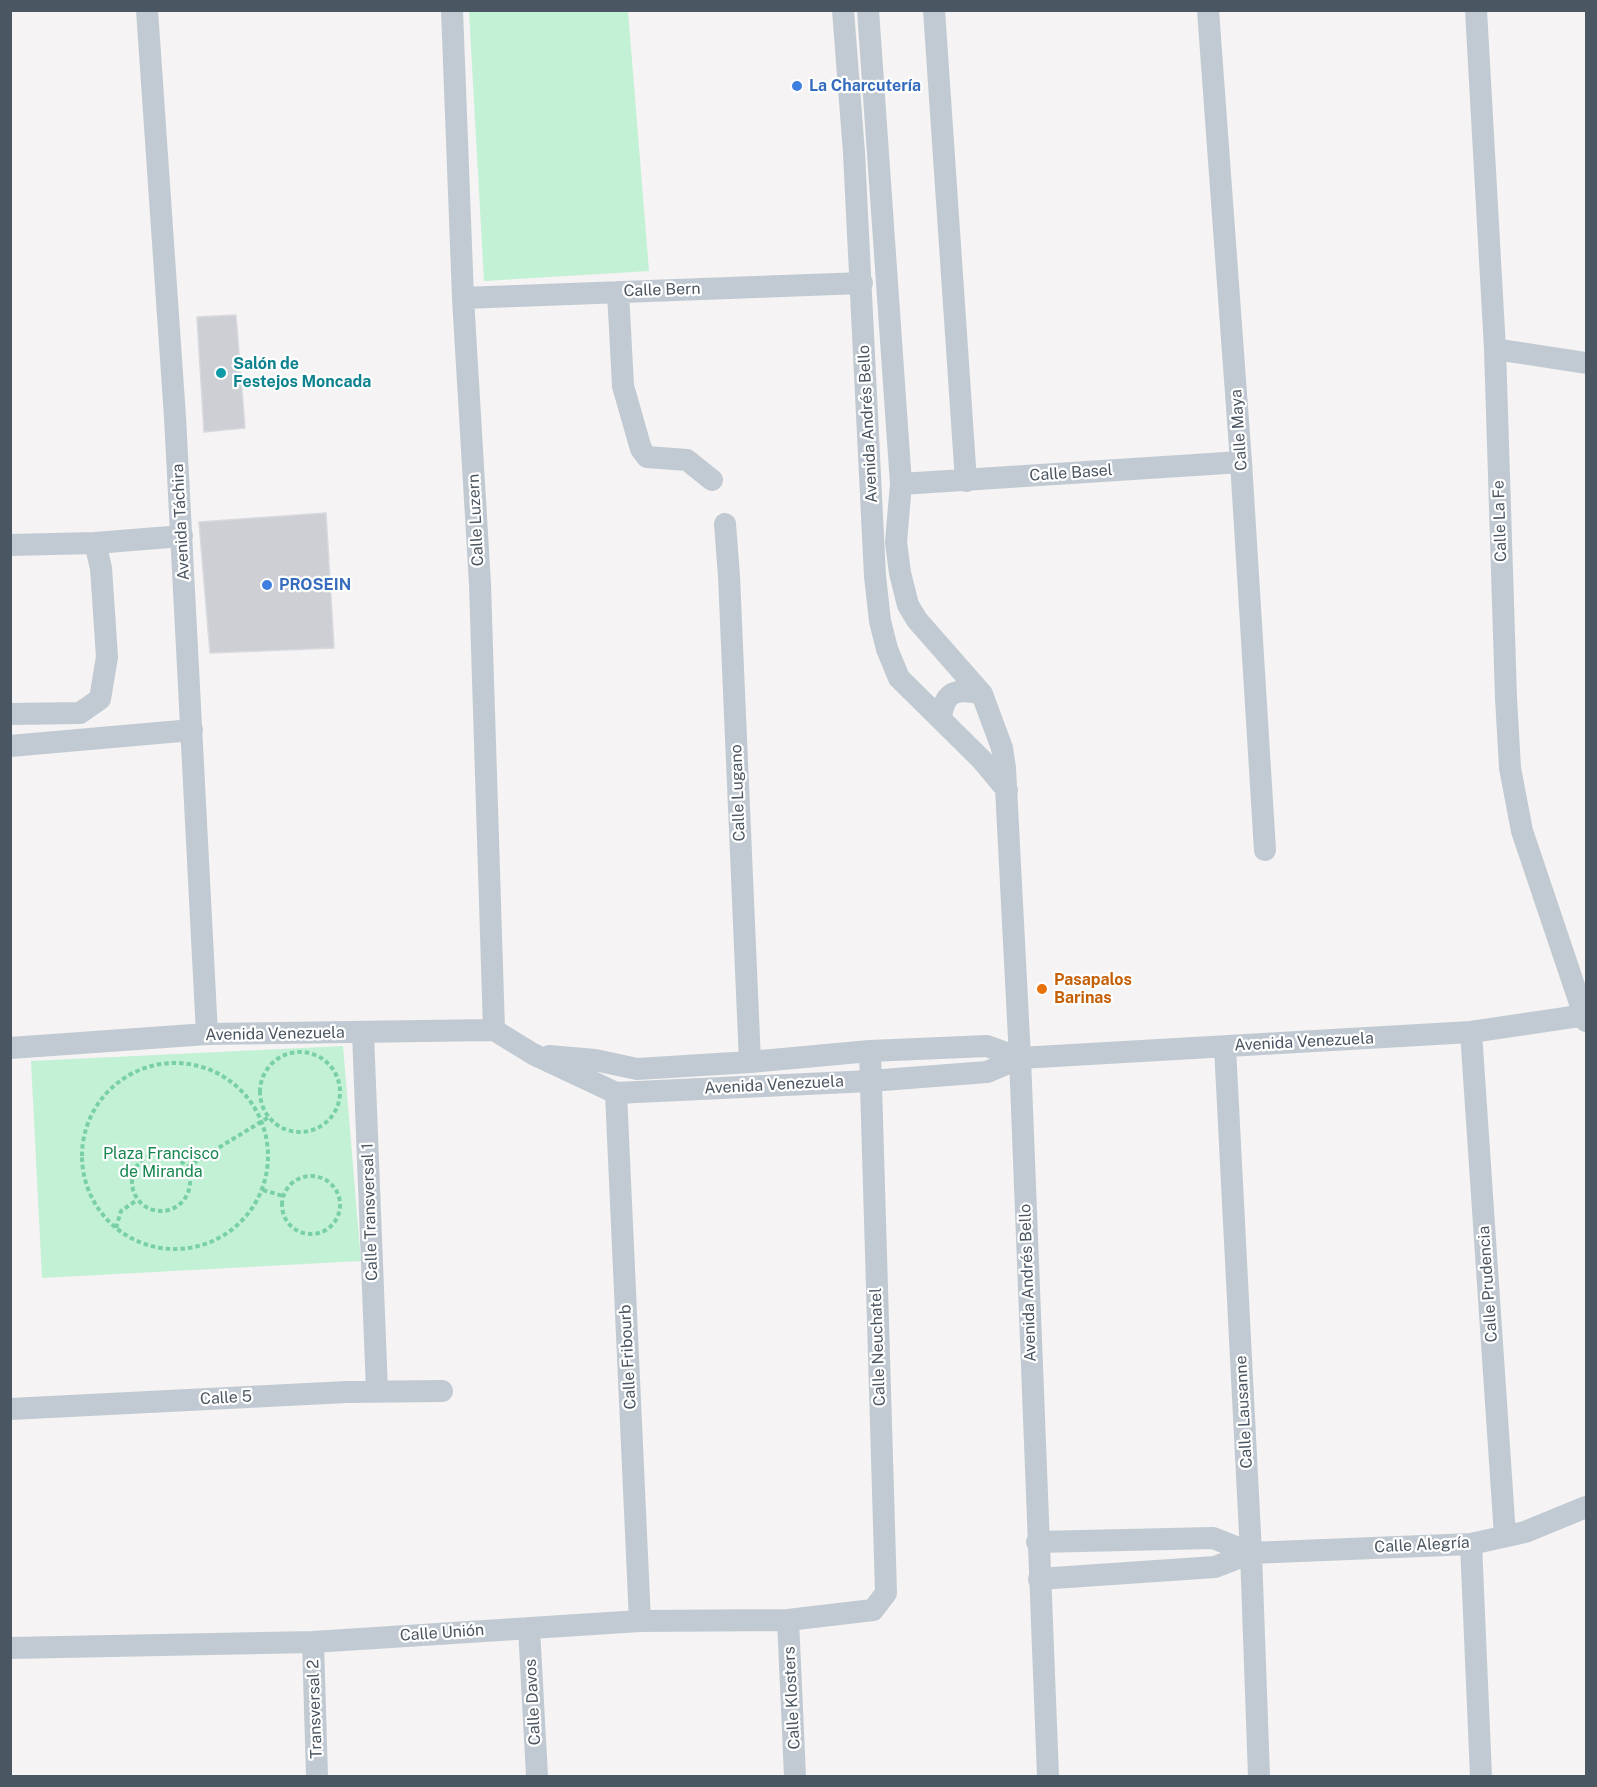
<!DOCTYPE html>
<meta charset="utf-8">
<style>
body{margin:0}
#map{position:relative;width:1597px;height:1787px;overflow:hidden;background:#f5f3f3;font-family:"Public Sans",sans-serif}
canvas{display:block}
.frame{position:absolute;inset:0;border:12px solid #4a5661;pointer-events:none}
</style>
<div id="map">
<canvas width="1597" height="1787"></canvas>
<div class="frame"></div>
</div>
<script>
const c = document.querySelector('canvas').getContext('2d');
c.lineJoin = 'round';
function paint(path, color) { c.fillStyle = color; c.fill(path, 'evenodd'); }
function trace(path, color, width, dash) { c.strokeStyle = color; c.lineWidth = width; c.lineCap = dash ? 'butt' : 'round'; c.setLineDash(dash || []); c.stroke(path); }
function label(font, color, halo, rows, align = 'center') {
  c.font = font + ' "Public Sans",sans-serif'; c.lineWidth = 4.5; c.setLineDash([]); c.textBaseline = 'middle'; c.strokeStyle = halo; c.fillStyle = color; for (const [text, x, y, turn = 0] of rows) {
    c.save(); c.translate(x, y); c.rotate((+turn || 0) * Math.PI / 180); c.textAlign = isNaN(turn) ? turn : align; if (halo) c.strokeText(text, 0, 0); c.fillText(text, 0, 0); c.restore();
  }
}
paint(new Path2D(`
 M469,11H628L649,271L484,281Z
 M343,1046L361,1261L42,1278L31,1061Z`), '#c3f1d5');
const building = new Path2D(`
 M236,315L245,428L204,432L197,317Z
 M326,513L334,648L210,653L199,522Z`);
paint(building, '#cdcfd5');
trace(building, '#d7d9de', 1.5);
trace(new Path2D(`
 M260 1092a40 40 0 1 1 80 0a40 40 0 1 1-80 0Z
 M82 1156a93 93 0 1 1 186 0a93 93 0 1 1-186 0Z
 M132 1182a29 29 0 1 1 58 0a29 29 0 1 1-58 0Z
 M187,1167L269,1117
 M282 1205a29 29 0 1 1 58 0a29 29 0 1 1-58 0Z
 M263,1190L283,1196
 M116,1228L121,1211L137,1200`), '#7ad0a6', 4, [4.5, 3]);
trace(new Path2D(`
 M147,10L175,417L207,1034
 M452,10L463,298L480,584L494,1030
 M843,10L854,153L875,576L880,621L887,649L899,678L981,759L1007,790
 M868,10L901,484L896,542L900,573L908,605L917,620L982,694L1002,748L1005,768L1020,1058L1048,1776
 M934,10L966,481
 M1208,10L1241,462L1265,850
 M1476,10L1495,349L1506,698L1510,768L1522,831L1586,1021
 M618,292L623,386L641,449L647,457L687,460L712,480
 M463,298L862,283
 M1495,349L1586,363
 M901,484L1241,462
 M725,524L729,576L750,1062
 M10,545L95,543L182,536
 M10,714L80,713L100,699L107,657L101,568L95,543
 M941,718C944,690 958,688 982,694
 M10,746L192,730
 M1471,1032L1505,1536
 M363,1033L377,1391
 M1225,1047L1251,1553L1259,1776
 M10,1048L207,1034L494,1030L533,1054L616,1093L870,1081L987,1072L1020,1058L1471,1032L1586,1015
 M549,1056L595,1060L637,1069L750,1062L870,1051L987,1046L1020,1058
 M616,1093L640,1621
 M10,1409L347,1392L442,1391
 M1037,1542L1213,1538L1251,1553
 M1471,1544L1481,1776
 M1039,1579L1215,1567L1251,1553L1471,1544L1525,1532L1586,1507
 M788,1620L795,1776
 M529,1628L537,1776
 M313,1642L317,1776
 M10,1648L313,1642L640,1621L788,1620L873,1610L886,1593L870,1051`), '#c1cad2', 22);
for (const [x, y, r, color] of [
 [797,86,6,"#3f7fe0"],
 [221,373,6,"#0f9aa8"],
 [267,585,6,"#3f7fe0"],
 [1042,989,6,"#e8710a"]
]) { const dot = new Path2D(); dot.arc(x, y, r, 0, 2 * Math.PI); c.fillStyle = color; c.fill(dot); trace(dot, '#fff', 2); }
label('bold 16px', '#366cbe', '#fff', [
 ["La Charcutería",809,86],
 ["PROSEIN",279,585]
], 'left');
label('16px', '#4a5661', '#fff', [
 ["Calle Bern",662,290,-2],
 ["Avenida Andrés Bello",868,424,-93],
 ["Calle Maya",1239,430,-94],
 ["Calle Basel",1071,473,-4],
 ["Calle Luzern",476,520,-93],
 ["Calle La Fe",1500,521,-92],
 ["Avenida Táchira",181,522,-93],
 ["Calle Lugano",738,793,-92],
 ["Avenida Venezuela",275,1034,-1],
 ["Avenida Venezuela",1304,1042,-3],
 ["Avenida Venezuela",774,1085,-3],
 ["Calle Transversal 1",370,1212,-92],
 ["Avenida Andrés Bello",1028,1283,-92],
 ["Calle Prudencia",1488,1284,-94],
 ["Calle Neuchatel",878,1347,-92],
 ["Calle Fribourb",628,1357,-93],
 ["Calle 5",226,1398,-3],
 ["Calle Lausanne",1244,1412,-93],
 ["Calle Alegría",1422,1545,-3],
 ["Calle Unión",442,1633,-4],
 ["Calle Klosters",792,1698,-93],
 ["Calle Davos",533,1702,-93],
 ["Transversal 2",315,1709,-92]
]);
label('bold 16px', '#0d838f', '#fff', [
 ["Salón de",233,364],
 ["Festejos Moncada",233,382]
], 'left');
label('bold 16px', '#c56008', '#fff', [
 ["Pasapalos",1054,980],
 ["Barinas",1054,998]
], 'left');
label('16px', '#17864f', '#fff', [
 ["Plaza Francisco",161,1154],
 ["de Miranda",161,1172]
]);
</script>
